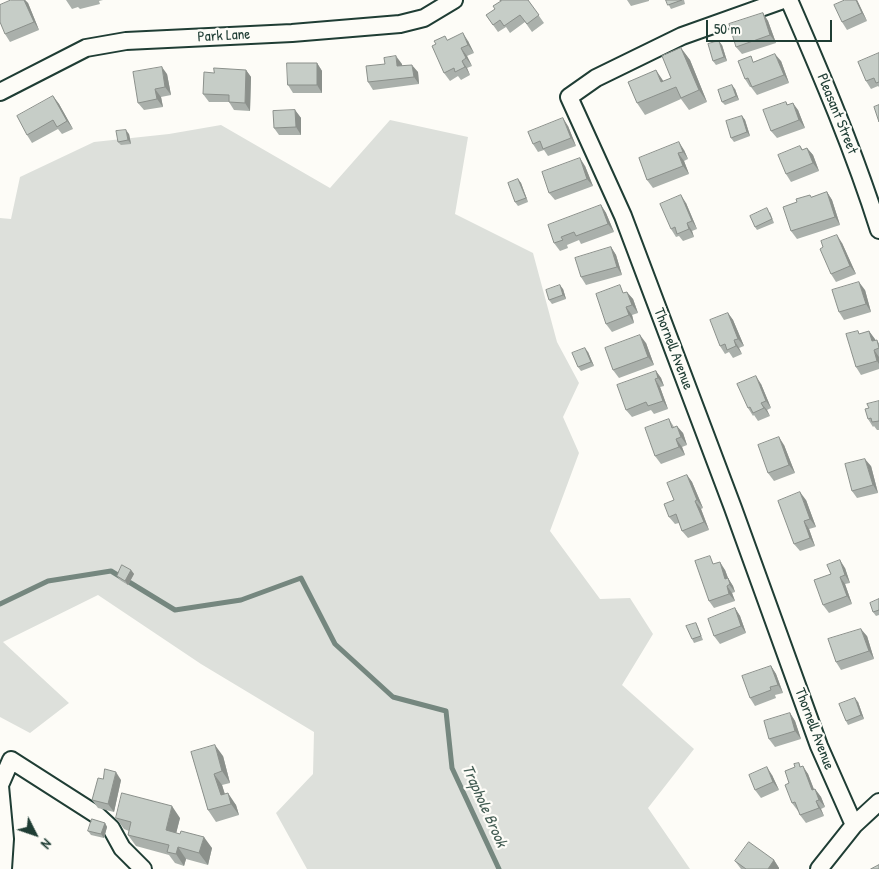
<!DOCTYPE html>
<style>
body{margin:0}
#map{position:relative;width:879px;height:869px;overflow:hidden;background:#fdfcf7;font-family:"Patrick Hand",sans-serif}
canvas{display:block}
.north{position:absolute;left:10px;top:809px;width:50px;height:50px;-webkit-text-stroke:4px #fdfcf7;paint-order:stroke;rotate:131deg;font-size:14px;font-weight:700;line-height:20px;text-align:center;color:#1f3d34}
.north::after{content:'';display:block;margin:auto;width:18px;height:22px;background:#1f3d34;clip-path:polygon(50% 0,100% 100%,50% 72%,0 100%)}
.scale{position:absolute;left:706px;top:20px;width:126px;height:22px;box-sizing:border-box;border:2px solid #1f3d34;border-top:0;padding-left:6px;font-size:15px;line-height:18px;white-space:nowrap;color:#1f3d34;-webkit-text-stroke:4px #fdfcf7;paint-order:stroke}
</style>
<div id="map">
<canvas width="879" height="869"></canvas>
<div class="north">N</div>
<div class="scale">50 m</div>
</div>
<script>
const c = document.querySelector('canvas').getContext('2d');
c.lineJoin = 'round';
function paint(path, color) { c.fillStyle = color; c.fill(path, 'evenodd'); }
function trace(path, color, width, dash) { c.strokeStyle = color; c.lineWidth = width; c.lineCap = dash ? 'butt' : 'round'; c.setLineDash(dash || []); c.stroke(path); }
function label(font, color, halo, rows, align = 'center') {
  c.font = font + ' "Patrick Hand",sans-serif'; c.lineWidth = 4.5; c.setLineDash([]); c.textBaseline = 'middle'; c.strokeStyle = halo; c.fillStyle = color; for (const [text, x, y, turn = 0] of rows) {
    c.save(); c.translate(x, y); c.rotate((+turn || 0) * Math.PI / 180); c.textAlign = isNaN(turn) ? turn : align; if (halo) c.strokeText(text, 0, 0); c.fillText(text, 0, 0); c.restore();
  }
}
paint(new Path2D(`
 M390,120L468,137L455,214L533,253L557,342L579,383L563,417L579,453L550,531L600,599L630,598L653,634L622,685L694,749L648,808L690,869H307L276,813L313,774L314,732L201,664L98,595L3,642L69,703L30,733L0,717V218L11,219L20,177L94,142L169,134L221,125L330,188Z`), '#dde0db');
trace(new Path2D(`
 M0,604L48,581L111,571L175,610L241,600L301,578L335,644L393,697L446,711L452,768L499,869`), '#75877f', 5);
const minor = new Path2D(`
 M783,0L682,36L596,78L569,97L623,216L733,508L819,746L854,825
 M789,0C822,76 854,151 879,230
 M0,92L86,48L126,41L292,33L400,24L424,18L454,0
 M0,785L11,760L97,815L111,828L122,848L143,869
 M0,786L5,839L3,869
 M819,869L854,825L879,802`);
trace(minor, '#1f3d34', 20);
trace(minor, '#fdfcf7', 16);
paint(new Path2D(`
 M11,0H25L28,3L39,30L10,42L5,34Z
 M66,0H103L99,1L100,4L80,9L78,7L72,9Z
 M528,0L544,23L532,32L525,22L510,33L506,27L498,32L486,15Z
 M627,0H649V1L631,6Z
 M666,0H684L685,4L671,9Z
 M845,0H857L867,21L847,30L842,22Z
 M763,13L768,21L776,43L742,54L736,47Z
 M448,40L468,41L474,53L467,56L472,66L467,68L470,75L461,80L458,76L450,81L444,73Z
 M722,45L727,61L716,65L713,61Z
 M681,48L690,60L707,102L689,110L681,99L645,115L637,103L664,81L671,78Z
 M879,53V87L878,86L871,89L866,81Z
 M755,61H781L789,83L757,95L751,87H750L745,79Z
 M317,63L322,71V93H293L288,85Z
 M402,64V66L418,72L419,84L373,90L368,82Z
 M246,70L251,77L250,111L234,110L229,102H209L203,94L214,73Z
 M167,74L171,95L161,97L163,107L144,110L138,103Z
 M735,89L739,100L725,105L722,102Z
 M53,96L59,104L73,129L62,134L58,129L32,143L27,135Z
 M786,102L788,105L798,110L805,128L777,138L771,131Z
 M295,110L301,118V135H279L274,128Z
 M742,116L745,120L750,136L734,142L731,138Z
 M568,126L576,146L548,156L544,150L538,152L533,144Z
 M129,134L131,144L121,145L118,142Z
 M800,146L803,150L807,148L813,155L819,171L791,182L786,174Z
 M684,150L688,159L684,161L689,174L653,188L647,180L639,158Z
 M585,166L593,186L555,200L549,193Z
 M518,179L521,183L528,202L518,206L515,202Z
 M827,192L832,200L840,225L797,239L791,231L812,197Z
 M686,203L697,229L692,231L694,237L683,241L679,236L676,237L671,229Z
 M601,205L606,213L614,232L581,244L579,240L567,245L568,248L560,251L554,243Z
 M770,212L774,223L757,230L755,227Z
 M842,243L856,274L836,282L831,274Z
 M611,247L616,255L622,275L586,285L581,277Z
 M563,289L566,299L552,304L549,300Z
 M865,290L871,312L844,320L839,312Z
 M625,292L633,299L638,313L632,315L634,323L612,332L606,324Z
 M728,313L733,320L744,346L739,348L742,354L733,358L729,352L725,354L720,346Z
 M869,331L875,340L879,343V369L861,375L856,367L861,334Z
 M646,343L654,365L619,378L613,370Z
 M588,352L594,366L581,371L578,367Z
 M656,371L661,378L664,386L660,387L668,409L654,414L651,410L632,417L626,410Z
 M761,384L771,408L767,410L770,416L758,421L754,415L753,416L748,408Z
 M879,401V430H877L874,426L873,427L868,419L869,408Z
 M669,419L674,427L683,433L687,445L682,447L685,455L661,464L655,456Z
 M784,445L795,473L774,481L768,473Z
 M871,466L878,493L857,498L852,491Z
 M687,475L692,482L703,508L701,509L709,530L688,538L682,531L679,523L675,524L669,517L674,500Z
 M806,500L816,527L809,529L815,546L800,551L794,544Z
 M715,564L725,570L728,578L733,586L735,592L732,593L735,601L714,608L709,601Z
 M845,568L850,583L845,584L852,604L829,613L823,605L831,574Z
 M131,570L134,574L128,585L120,580L117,576Z
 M879,599V615L876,616L873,612Z
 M735,608L740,616L746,633L720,644L714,636Z
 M696,623L698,627L703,640L694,643L692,639Z
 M867,636L874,659L841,670L836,662Z
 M771,666L776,674L783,693L775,695L776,698L755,706L750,698Z
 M858,702L864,719L848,725L846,721Z
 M790,713L795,721L801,739L775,747L769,739Z
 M191,752L223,756L230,783L222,785L225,794L236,805L239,815L216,822L208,810Z
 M802,767L808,774L814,789H815L821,797L825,807L821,809L824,816L806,823L800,815L799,811H798L792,803L789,783Z
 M772,775L779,790L761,798L755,790Z
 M103,779L121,780L114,812L98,808L92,800Z
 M116,818H180L176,833L212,848L208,865L186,859L184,866L175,863L169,855L136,846L128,835L129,831L124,829Z
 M105,823L107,827L104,838L91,835L88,831Z
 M774,860L779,868V869H741L735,861Z`), '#aab0ab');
paint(new Path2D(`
 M24,0H25L28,3L39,30L34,22Z
 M856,0H857L859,4L867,21L862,13Z
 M763,13L768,21L776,43L770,35Z
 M463,33L468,41L474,53L468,45Z
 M719,41L722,45L727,61L724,57Z
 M461,48L467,56L472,66L466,58Z
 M681,48L690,60L707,102L699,90Z
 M775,54L781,61L789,83L784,75Z
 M396,56L402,64L403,74L397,66Z
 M462,61L467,68L470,75L465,67Z
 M317,63L322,71V93L317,85Z
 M412,65L418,72L419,84L414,77Z
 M162,67L167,74L171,95L165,87Z
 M246,70L251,77L250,111L245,103Z
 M656,70L664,82H661Z
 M732,85L735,89L739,100L736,96Z
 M155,89L161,97L163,107L157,99Z
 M53,96L59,104L73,129L67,121Z
 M793,103L798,110L805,128L799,120Z
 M295,110L301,118V135L296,127Z
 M742,116L745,120L750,136L747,132Z
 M563,118L568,126L576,146L571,138Z
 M126,130L129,134L131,144L128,140Z
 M679,142L684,150L688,159L683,152Z
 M807,148L813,155L819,171L813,163Z
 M678,153L684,161L689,174L683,166Z
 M580,158L585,166L593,186L587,179Z
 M518,179L521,183L528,202L526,198Z
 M827,192L832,200L840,225L835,217Z
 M681,195L686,203L697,229L692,221Z
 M601,205L606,213L614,232L608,224Z
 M687,223L692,231L694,237L689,229Z
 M837,235L842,243L856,274L850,266Z
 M611,247L616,255L622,275L617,267Z
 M859,282L865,290L871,312L866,304Z
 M560,285L563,289L566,299L563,295Z
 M627,292L633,299L638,313L632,305Z
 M626,307L632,315L634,323L629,315Z
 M728,313L733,320L744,346L738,339Z
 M869,331L875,339L878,349L872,341Z
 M640,335L646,343L654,365L648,357Z
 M734,340L739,348L742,354L736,346Z
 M585,348L588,352L594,366L591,362Z
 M874,350L879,357V364L877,361Z
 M656,371L661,378L664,386L658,378Z
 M756,376L761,384L771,408L766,401Z
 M655,379L660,387L668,409L663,401Z
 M761,403L767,410L770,416L764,408Z
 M677,426L683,433L687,445L681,437Z
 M779,437L784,445L795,473L789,465Z
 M676,439L682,447L685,455L679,447Z
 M865,459L871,466L878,493L873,485Z
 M687,475L692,482L703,508L697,500Z
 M800,492L806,500L816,527L810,519Z
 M695,501L701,509L709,530L704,522Z
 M804,521L809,529L815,546L810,538Z
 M840,560L845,568L850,583L845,575Z
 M720,562L725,570L728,578L733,586L735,592L725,579Z
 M131,570L134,574L128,585L125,581Z
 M840,577L845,584L852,604L847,596Z
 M727,586L732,593L735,601L729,594Z
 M735,608L740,616L746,633L741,626Z
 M861,629L867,636L874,659L869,651Z
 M771,666L776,674L783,693L778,685Z
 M855,698L858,702L864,719L861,715Z
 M790,713L795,721L801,739L795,731Z
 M215,745L223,756L230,783L222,771Z
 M803,766L808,774L817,798L812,790Z
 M767,767L772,775L779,790L773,782Z
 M116,772L121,780L114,812L108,804Z
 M214,774L222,785L228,805L221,795Z
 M815,789L821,797L825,807L819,800Z
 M228,793L236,805L239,815L231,804Z
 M816,801L821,809L824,816L819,808Z
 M172,806L180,818L174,842L166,830Z
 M105,823L107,827L104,838L101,834Z
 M204,837L212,848L208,865L199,853Z
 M178,847L186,859L184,866L176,854Z
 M774,860L779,868V869H768Z`), '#8b908b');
const building = new Path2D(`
 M11,0H24L34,22L5,34L0,22V5Z
 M500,0H528L539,15L527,24L520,15L504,26L500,20L493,25L486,15L495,9L493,6L501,1Z
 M666,0H682L668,5Z
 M845,0H856L862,13L842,22L834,5Z
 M763,13L770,35L736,47L729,24Z
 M463,33L468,45L461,48L466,58L462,61L465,67L455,72L454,68L444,73L432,46L436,44L434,41L445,36L447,40Z
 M719,41L724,57L713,61L708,44Z
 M681,48L699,90L681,98L676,87L637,103L628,82L656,70L661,82L671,78L662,56Z
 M879,53V82L876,83L874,78L866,81L858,62Z
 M775,54L784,75L752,87L748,78L745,79L738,61L751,56L753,62Z
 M396,56L397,66L412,65L414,77L368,82L366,66L385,64L384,58Z
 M287,63H317V85H288Z
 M162,67L165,87L155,89L157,99L138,103L133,72Z
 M214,68L246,70L245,103L229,102V95L203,94L204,72L214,73Z
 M732,85L736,96L722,102L718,90Z
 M53,96L67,121L57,127L53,120L27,135L17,116Z
 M786,102L787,105L793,103L799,120L771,131L763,110Z
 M879,105V122L874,107Z
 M295,110L296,127L274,128L273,111Z
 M742,116L747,132L731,138L726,121Z
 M563,118L571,138L543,149L540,141L533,144L528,132Z
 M126,130L128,140L118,142L116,131Z
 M679,142L683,152L678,153L683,166L647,180L639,158Z
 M800,146L802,150L807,148L813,163L786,174L778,155Z
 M580,158L587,179L549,193L542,172Z
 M518,179L526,198L515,202L508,183Z
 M827,192L835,217L791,231L783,207L797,202L796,199L810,195L811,197Z
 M681,195L692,221L687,223L689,229L677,234L675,227L671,229L660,204Z
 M601,205L608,224L576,236L574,232L561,237L563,240L554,243L548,225Z
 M767,208L772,219L755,227L750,216Z
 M837,235L850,266L831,274L820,249L823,247L821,241Z
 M611,247L617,267L581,277L575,258Z
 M859,282L866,304L839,312L832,290Z
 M560,285L563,295L549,300L546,290Z
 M620,285L623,293L627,292L632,305L626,307L629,315L606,324L596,294Z
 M728,313L738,339L734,340L736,346L727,350L725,344L720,346L710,320Z
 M858,331L859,334L869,331L872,341L877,340L879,348L874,350L877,361L856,367L846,334Z
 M640,335L648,357L613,370L605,348Z
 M585,348L591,362L578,367L572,353Z
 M656,371L658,378L655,379L663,401L648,406L646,402L626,410L617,385Z
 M756,376L766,401L761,403L764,408L753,413L750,407L748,408L737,384Z
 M879,401V421L872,422L871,418L868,419L865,409L869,408L867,404Z
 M669,419L672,428L677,426L681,437L676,439L679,447L655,456L645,428Z
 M779,437L789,465L768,473L758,445Z
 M865,459L873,485L852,491L845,464Z
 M687,475L697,500L695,501L704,522L682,531L676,514L669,517L664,504L674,500L667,483Z
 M800,492L810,519L804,521L810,538L794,544L778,501Z
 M710,556L713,564L720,562L725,579L728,578L730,584L727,586L729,594L709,601L695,561Z
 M840,560L845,575L840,577L847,596L823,605L814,580L831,574L827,565Z
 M122,565L131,570L125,581L117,576Z
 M879,599V610L873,612L870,603Z
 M735,608L741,626L714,636L708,619Z
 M696,623L701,636L692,639L686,626Z
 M861,629L869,651L836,662L828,639Z
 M771,666L778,685L770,687L771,690L750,698L742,676Z
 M855,698L861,715L846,721L839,704Z
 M790,713L795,731L769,739L764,721Z
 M215,745L222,771L214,774L221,795L228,793L231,804L208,810L191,752Z
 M799,763L800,767L803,766L812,790L815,789L819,800L816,801L819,808L800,815L795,802L792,803L785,785L789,783L785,771L795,767L794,764Z
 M767,767L773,782L755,790L749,775Z
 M105,769L116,772L108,804L92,800L98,778L103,779Z
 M122,793L172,806L166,830L180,834L181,831L204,837L199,853L178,847L176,854L167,852L169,845L128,835L131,822L116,818Z
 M92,819L105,823L101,834L88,831Z
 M749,842L774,860L768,869H746L735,861Z
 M879,865V869H871Z`);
paint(building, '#c6cdc7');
trace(building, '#8b908b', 1);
label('15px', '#1f3d34', '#fdfcf7', [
 ["Park Lane",224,36,-3],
 ["Pleasant Street",837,114,68],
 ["Thornell Avenue",673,349,69],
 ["Thornell Avenue",814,729,69]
]);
label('italic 16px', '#435c53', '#fdfcf7', [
 ["Traphole Brook",484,806,66]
]);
</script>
